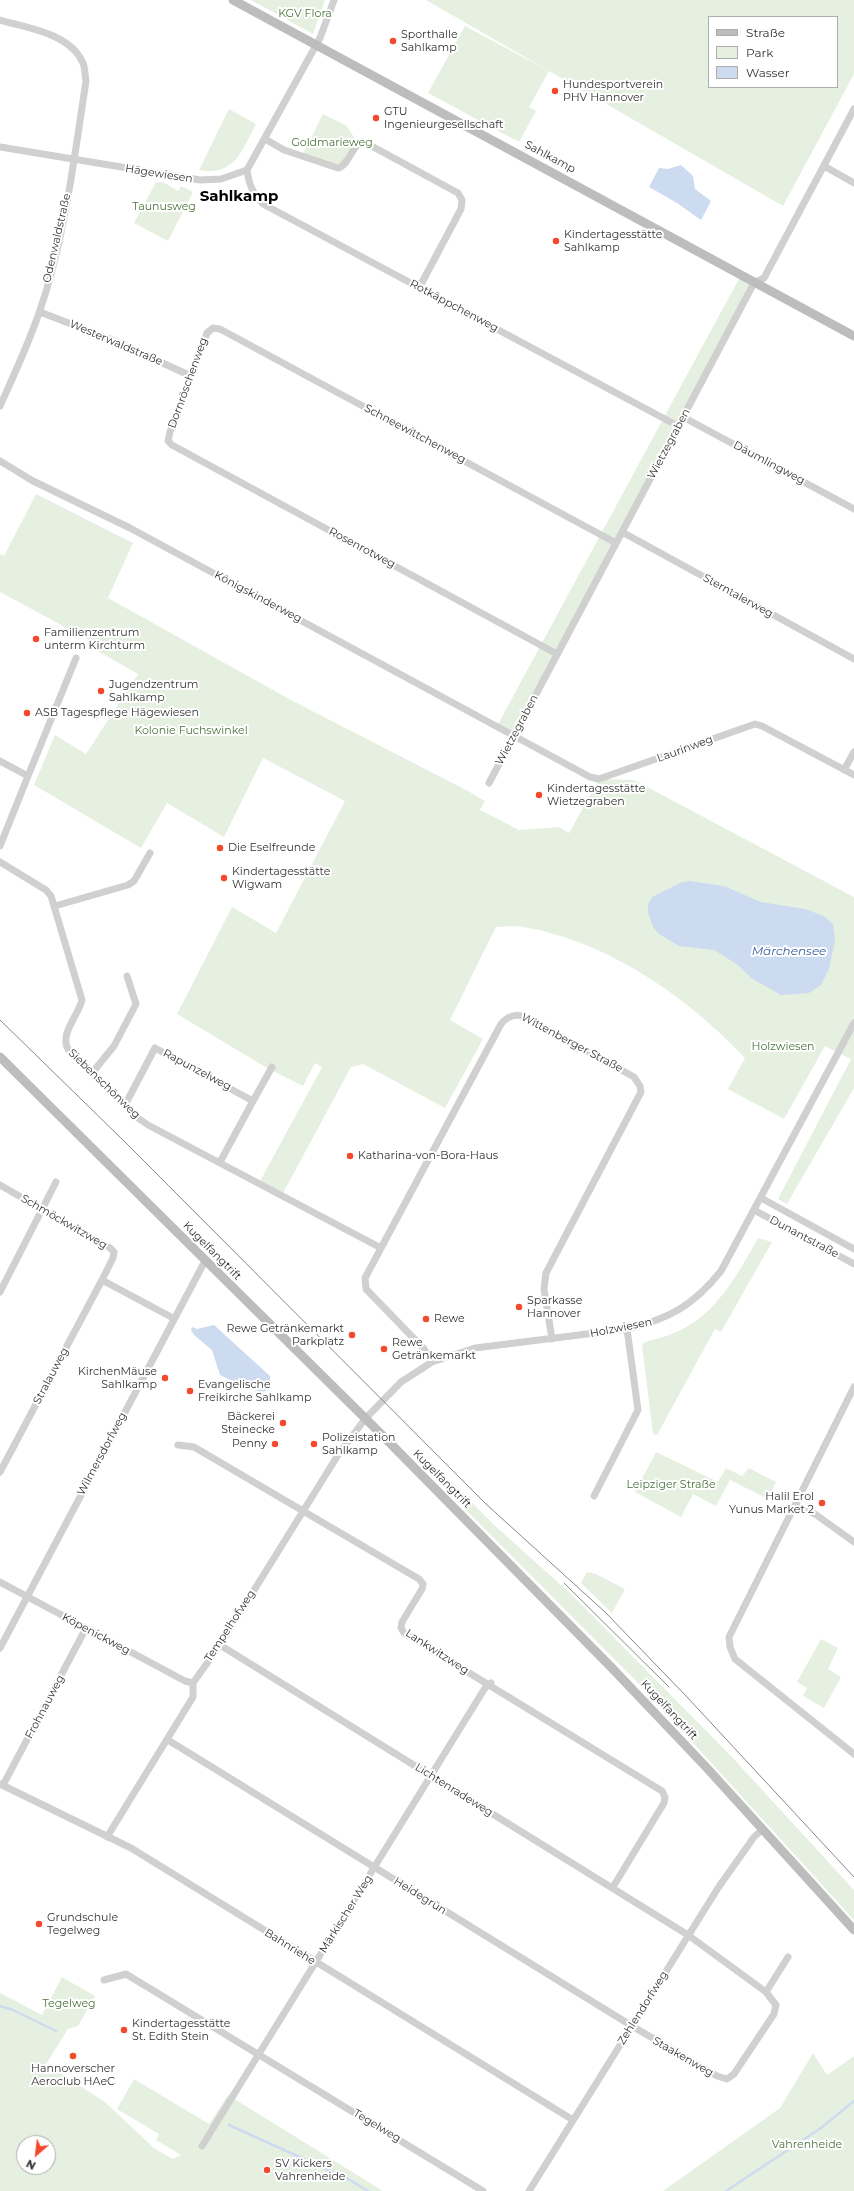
<!DOCTYPE html>
<meta charset="utf-8">
<style>
body{margin:0}
#map{position:relative;width:854px;height:2191px;overflow:hidden;background:#fff;font-family:Montserrat,sans-serif}
canvas{display:block}
.legend{position:absolute;left:708px;top:16px;width:130px;height:72px;box-sizing:border-box;background:#fff;border:1px solid #adadad;margin:0;padding:5px 7px;list-style:none;font-size:12px;color:#333}
.legend li{display:flex;align-items:center;gap:8px;height:20px}
.legend b{width:20px;border:1px solid #adadad}
.north{position:absolute;left:16px;top:2135px;width:40px;height:40px;box-sizing:border-box;background:#fff;border:1px solid #adadad;border-radius:50%;rotate:208deg;font-size:11px;font-weight:700;line-height:16px;text-align:center;color:#333}
.north::after{content:'';display:block;margin:auto;width:14px;height:18px;background:#f3492c;clip-path:polygon(50% 0,100% 100%,50% 72%,0 100%)}
</style>
<div id="map">
<canvas width="854" height="2191"></canvas>
<ul class="legend">
<li><b style="height:5px;background:#bdbdbd"></b>Straße</li>
<li><b style="height:11px;background:#e6f0e1"></b>Park</li>
<li><b style="height:11px;background:#cddbf0"></b>Wasser</li>
</ul>
<div class="north">N</div>
</div>
<script>
const c = document.querySelector('canvas').getContext('2d');
c.lineJoin = 'round';
function paint(path, color) { c.fillStyle = color; c.fill(path, 'evenodd'); }
function trace(path, color, width, dash) { c.strokeStyle = color; c.lineWidth = width; c.lineCap = dash ? 'butt' : 'round'; c.setLineDash(dash || []); c.stroke(path); }
function label(font, color, halo, rows, align = 'center') {
  c.font = font + ' Montserrat,sans-serif'; c.lineWidth = 4; c.setLineDash([]); c.textBaseline = 'middle'; c.strokeStyle = halo; c.fillStyle = color; for (const [text, x, y, turn = 0] of rows) {
    c.save(); c.translate(x, y); c.rotate((+turn || 0) * Math.PI / 180); c.textAlign = isNaN(turn) ? turn : align; if (halo) c.strokeText(text, 0, 0); c.fillText(text, 0, 0); c.restore();
  }
}
paint(new Path2D(`
 M251,0H325L313,34Z
 M426,0H854V74L783,206ZM709,17H837V87H709Z
 M465,26L549,71L529,107L536,111L519,142L428,93Z
 M229,109L256,124C242,150 235,177 199,170Z
 M323,114L347,126L358,144L343,166L302,156Z
 M156,182H163L178,191L181,186L193,192L168,241L134,223Z
 M741,275L754,283L514,736L497,726Z
 M36,494L133,543L108,598L291,700L468,791L485,801L480,810L519,830L559,827L569,833L599,779L634,780L854,897V1088L787,1204L778,1199L851,1059L825,1046L784,1119L728,1089L745,1058C688,997 607,941 523,927C515,925 505,927 496,927L450,1020L483,1039L445,1108L363,1064L351,1067L282,1195L259,1183L322,1067L315,1063L303,1086L267,1068L177,1014L232,907L276,933L345,801L263,758L224,837L167,803L141,848L34,785L55,735L86,754L138,674L87,645L89,640L0,592V554L4,556Z
 M758,1238L772,1242L721,1332L715,1329L657,1435L653,1434L642,1345L645,1342C655,1339 665,1337 674,1333C715,1317 738,1274 758,1238Z
 M656,1452L718,1482L726,1468L742,1476L749,1468L776,1482L768,1499L730,1480L716,1506L693,1494L681,1517L635,1492Z
 M452,1482L494,1525L571,1594L732,1757L854,1890V1920L643,1688L445,1489Z
 M587,1572L596,1574L625,1589L612,1613L581,1583Z
 M821,1639L838,1648L828,1669L841,1677L824,1708L803,1696L807,1688L797,1682Z
 M62,1977L95,1996L78,2026L68,2029L46,2064L105,2102L155,2149L173,2159L181,2155L156,2140L159,2134L117,2109L134,2079L209,2124L228,2095L383,2191H0V1993L42,2015ZM24,2143H48V2167H24Z
 M813,2053L827,2075L854,2056V2191H663L780,2108Z`), '#e6f0e1');
paint(new Path2D(`
 M681,165L693,176L695,189L711,201L701,220L677,203L649,187L659,168L668,169Z
 M690,881L724,886L761,902L805,909L824,916L833,924L835,941L829,969L821,985L809,993L781,995L751,978L738,965L714,950L679,946L659,934L653,927L648,912V905L652,897L682,882Z
 M214,1325L270,1376V1386C268,1387 267,1389 266,1391C259,1394 227,1379 220,1375L212,1350L194,1335L191,1330L192,1327L197,1329Z`), '#cddbf0');
trace(new Path2D(`
 M0,2006L13,2010L56,2031
 M229,2125L350,2180L368,2191
 M726,2191L821,2128L854,2101`), '#cddbf0', 2.5);
trace(new Path2D(`
 M0,20C27,28 70,33 83,63C85,68 85,75 86,81C74,158 65,239 39,313C28,345 14,375 0,406
 M265,139L284,150L338,168C347,166 351,151 358,144H368L458,193L462,200L461,209L419,288
 M0,147L200,180L221,179L247,170L320,38L334,0
 M824,166L854,183
 M247,170C249,185 253,194 263,204L678,426
 M40,312L110,339L191,376
 M683,417L854,509
 M0,461L33,481L130,528L590,777L599,779L755,724L762,726L854,775
 M622,532L854,659
 M557,654L172,445L168,441L170,432L207,333L213,328L220,329L616,543
 M0,761L28,776L0,846
 M844,770L854,752
 M28,776L76,658
 M489,783L754,283L764,278L854,109
 M0,862L46,890L51,896L82,1000C78,1017 57,1036 70,1052L138,1118L148,1125L381,1248
 M55,906L128,885L134,881L150,853
 M92,1073L114,1046L136,1004L127,976
 M253,1101L272,1067
 M125,1105L155,1048L253,1101L220,1162
 M0,1185L110,1248L114,1252L113,1258L102,1280L173,1318
 M761,1198L854,1249
 M754,1210L854,1264
 M0,1292L56,1182
 M432,1362L424,1349L366,1289L365,1278L501,1024C511,1012 521,1014 533,1021L634,1077L640,1086L641,1092L546,1273L544,1289L552,1339
 M854,1387L729,1637L730,1647L735,1659L854,1754
 M178,1445L194,1447L419,1579L423,1584L422,1589L402,1622L401,1628L404,1633L662,1791L665,1797L664,1803L613,1887
 M0,1472L102,1280
 M594,1496L638,1410L627,1329
 M795,1505L815,1514L854,1542
 M0,1582L185,1681L193,1683
 M0,1648L205,1261
 M193,1683L220,1645L338,1455L365,1419L401,1382L432,1362L475,1348L627,1329C669,1319 694,1305 721,1271L854,1023
 M168,1740L632,2026L717,2076L727,2079L734,2074L774,2014L776,2005L766,1992L688,1935L220,1645
 M0,1784L131,1848L573,2120
 M3,1785L86,1628
 M107,1837L193,1697V1683
 M104,1980L126,1974L483,2191
 M766,1992L788,1957
 M202,2146L485,1688L491,1683
 M529,2191L718,1888L754,1837L763,1829`), '#d0d0d0', 7);
trace(new Path2D(`
 M233,0L854,336
 M0,1057L379,1432L611,1667L706,1767L854,1930`), '#bdbdbd', 9);
trace(new Path2D(`
 M0,1020L125,1142L486,1504L605,1612L687,1697L854,1877
 M564,1583L669,1687`), '#888', 1);
for (const [x, y, r, color] of [
 [393,41,4,"#f3492c"],
 [555,91,4,"#f3492c"],
 [376,118,4,"#f3492c"],
 [556,241,4,"#f3492c"],
 [36,639,4,"#f3492c"],
 [101,691,4,"#f3492c"],
 [27,713,4,"#f3492c"],
 [539,795,4,"#f3492c"],
 [220,848,4,"#f3492c"],
 [224,878,4,"#f3492c"],
 [350,1156,4,"#f3492c"],
 [519,1307,4,"#f3492c"],
 [426,1319,4,"#f3492c"],
 [352,1335,4,"#f3492c"],
 [384,1349,4,"#f3492c"],
 [165,1378,4,"#f3492c"],
 [190,1391,4,"#f3492c"],
 [283,1423,4,"#f3492c"],
 [275,1444,4,"#f3492c"],
 [314,1444,4,"#f3492c"],
 [822,1503,4,"#f3492c"],
 [39,1924,4,"#f3492c"],
 [124,2030,4,"#f3492c"],
 [73,2056,4,"#f3492c"],
 [267,2170,4,"#f3492c"]
]) { const dot = new Path2D(); dot.arc(x, y, r, 0, 2 * Math.PI); c.fillStyle = color; c.fill(dot); trace(dot, '#fff', 1.5); }
label('11px', '#49743b', '#fff', [
 ["KGV Flora",305,14],
 ["Goldmarieweg",332,143],
 ["Taunusweg",164,207],
 ["Kolonie Fuchswinkel",191,731],
 ["Holzwiesen",783,1047],
 ["Leipziger Straße",671,1485],
 ["Tegelweg",69,2004],
 ["Vahrenheide",807,2145]
]);
label('11px', '#333', '#fff', [
 ["Sporthalle",401,35],
 ["Sahlkamp",401,48],
 ["Hundesportverein",563,85],
 ["PHV Hannover",563,98],
 ["GTU",384,112],
 ["Ingenieurgesellschaft",384,125],
 ["Kindertagesstätte",564,235],
 ["Sahlkamp",564,248],
 ["Familienzentrum",44,633],
 ["unterm Kirchturm",44,646],
 ["Jugendzentrum",109,685],
 ["Sahlkamp",109,698],
 ["ASB Tagespflege Hägewiesen",35,713],
 ["Kindertagesstätte",547,789],
 ["Wietzegraben",547,802],
 ["Die Eselfreunde",228,848],
 ["Kindertagesstätte",232,872],
 ["Wigwam",232,885],
 ["Katharina-von-Bora-Haus",358,1156],
 ["Sparkasse",527,1301],
 ["Hannover",527,1314],
 ["Rewe",434,1319],
 ["Rewe Getränkemarkt",344,1329,"right"],
 ["Parkplatz",344,1342,"right"],
 ["Rewe",392,1343],
 ["Getränkemarkt",392,1356],
 ["KirchenMäuse",157,1372,"right"],
 ["Sahlkamp",157,1385,"right"],
 ["Evangelische",198,1385],
 ["Freikirche Sahlkamp",198,1398],
 ["Bäckerei",275,1417,"right"],
 ["Steinecke",275,1430,"right"],
 ["Polizeistation",322,1438],
 ["Sahlkamp",322,1451],
 ["Penny",267,1444,"right"],
 ["Halil Erol",814,1497,"right"],
 ["Yunus Market 2",814,1510,"right"],
 ["Grundschule",47,1918],
 ["Tegelweg",47,1931],
 ["Kindertagesstätte",132,2024],
 ["St. Edith Stein",132,2037],
 ["Hannoverscher",73,2069,"center"],
 ["Aeroclub HAeC",73,2082,"center"],
 ["SV Kickers",275,2164],
 ["Vahrenheide",275,2177]
], 'left');
label('11px', '#333', '#fff', [
 ["Sahlkamp",550,157,28],
 ["Hägewiesen",159,174,9],
 ["Odenwaldstraße",57,238,-77],
 ["Rotkäppchenweg",454,306,28],
 ["Westerwaldstraße",116,343,23],
 ["Dornröschenweg",188,383,-70],
 ["Schneewittchenweg",415,434,28],
 ["Wietzegraben",669,444,-62],
 ["Däumlingweg",769,463,28],
 ["Rosenrotweg",362,548,28],
 ["Sterntalerweg",738,596,29],
 ["Königskinderweg",258,597,28],
 ["Wietzegraben",517,730,-62],
 ["Laurinweg",685,749,-20],
 ["Wittenberger Straße",572,1043,28],
 ["Rapunzelweg",197,1070,28],
 ["Siebenschönweg",104,1084,44],
 ["Schmöckwitzweg",64,1222,30],
 ["Dunantstraße",804,1237,28],
 ["Kugelfangtrift",212,1251,45],
 ["Holzwiesen",621,1328,-11],
 ["Stralauweg",51,1376,-62],
 ["Wilmersdorfweg",102,1454,-62],
 ["Kugelfangtrift",442,1479,45],
 ["Tempelhofweg",230,1626,-57],
 ["Köpenickweg",96,1634,28],
 ["Lankwitzweg",437,1652,33],
 ["Frohnauweg",45,1707,-62],
 ["Kugelfangtrift",669,1710,47],
 ["Lichtenradeweg",454,1790,32],
 ["Heidegrün",420,1896,32],
 ["Märkischer Weg",346,1914,-58],
 ["Bahnriehe",290,1947,32],
 ["Zehlendorfweg",643,2008,-58],
 ["Staakenweg",683,2057,30],
 ["Tegelweg",377,2126,31]
]);
label('italic 12px', '#38609e', '#fff', [
 ["Märchensee",789,951]
]);
label('bold 15px', '#000', '#fff', [
 ["Sahlkamp",239,197]
]);
</script>
